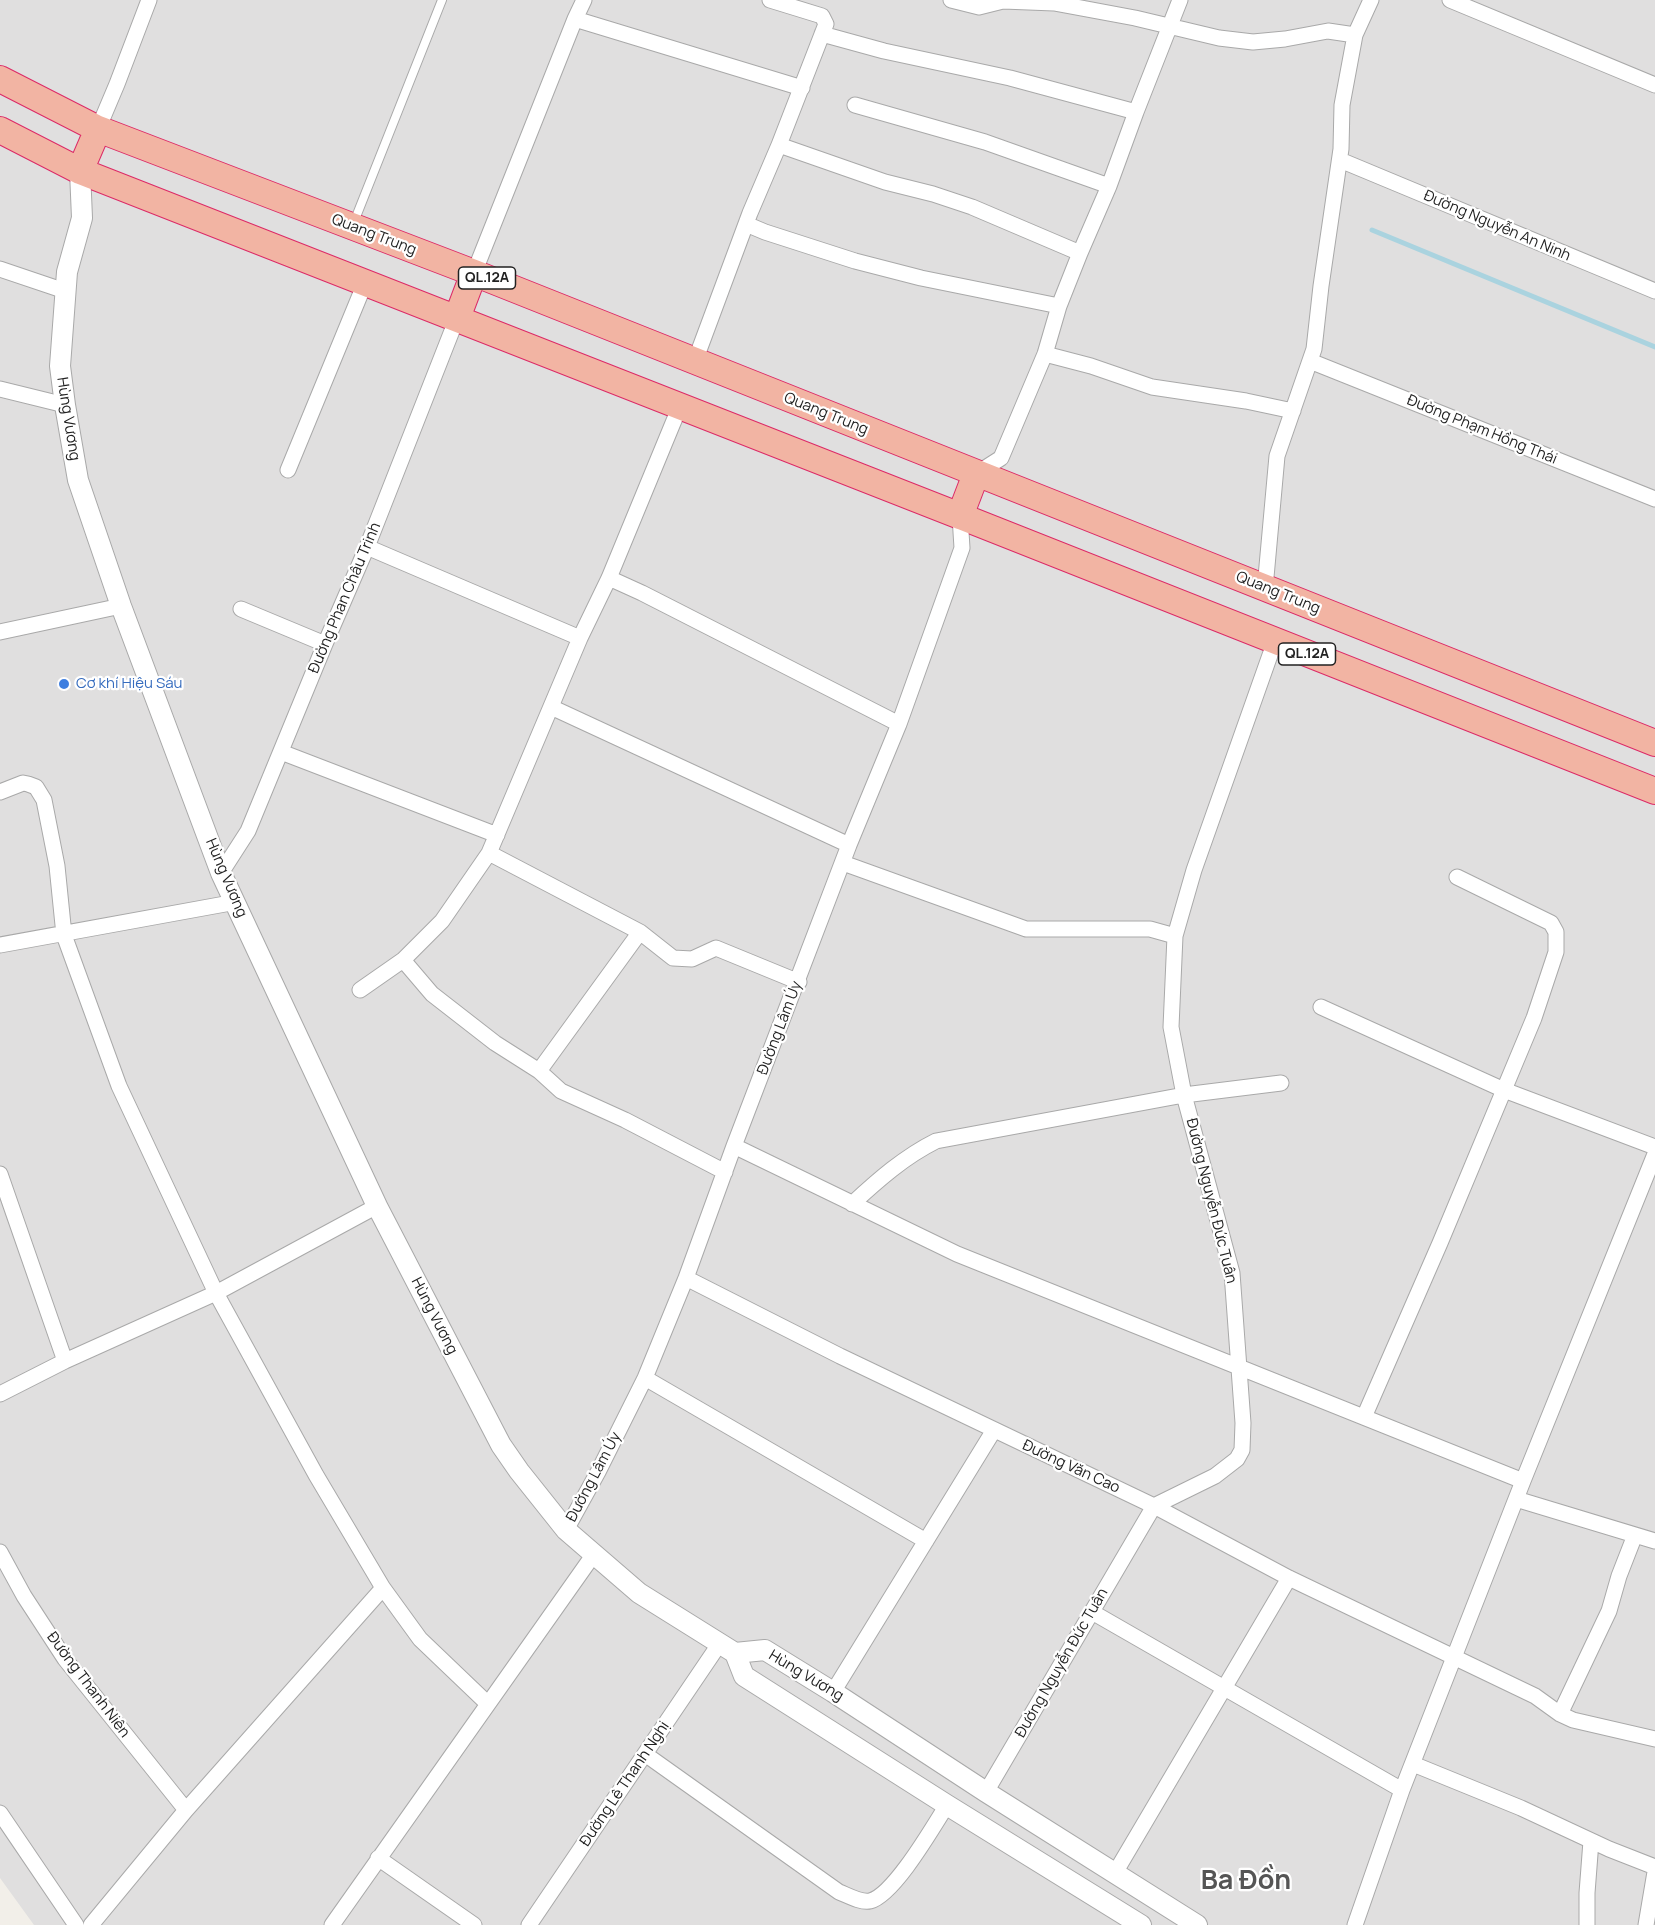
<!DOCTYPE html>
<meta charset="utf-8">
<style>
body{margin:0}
canvas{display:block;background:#f2efe9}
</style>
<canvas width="1655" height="1925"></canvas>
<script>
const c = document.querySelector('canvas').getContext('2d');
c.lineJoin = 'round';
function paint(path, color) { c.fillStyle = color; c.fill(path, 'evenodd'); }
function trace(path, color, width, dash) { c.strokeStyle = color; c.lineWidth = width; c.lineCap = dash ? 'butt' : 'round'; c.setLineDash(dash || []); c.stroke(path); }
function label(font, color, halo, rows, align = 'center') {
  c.font = font + ' Manrope,sans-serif'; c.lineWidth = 4.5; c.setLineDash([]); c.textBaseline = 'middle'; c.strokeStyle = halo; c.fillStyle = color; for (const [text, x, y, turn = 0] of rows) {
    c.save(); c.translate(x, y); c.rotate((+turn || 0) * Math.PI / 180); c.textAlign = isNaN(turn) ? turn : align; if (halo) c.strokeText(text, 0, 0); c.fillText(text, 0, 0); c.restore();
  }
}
paint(new Path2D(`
 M0,0H1655V1925H34L0,1878Z`), '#e0dfdf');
trace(new Path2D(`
 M1372,230L1655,347`), '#aad3df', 5);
const service = new Path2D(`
 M354,222L442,0`);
const minor = new Path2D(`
 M951,0L979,7L1003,1L1054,3L1135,18L1219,38L1253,42L1285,39L1328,31L1355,35
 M1450,0L1655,85
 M575,19L802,88
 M822,34L884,51L1010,78L1136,112
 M855,105L985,142L1109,186
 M98,129L117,84L149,0
 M779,145L885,182L933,194L972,207L1080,253
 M1340,160L1655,291
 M746,224L765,232L855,261L921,278L1059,306
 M0,269L65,291
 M474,273L575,19L584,0
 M1045,354L1091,366L1152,387L1246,401L1293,411
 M695,361L750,213L779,145L826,24L822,16L770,0
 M1310,361L1655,499
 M0,389L65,405
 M288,470L365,283
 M976,474L1001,458L1045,354L1059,306L1080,253L1109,186L1136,112L1180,0
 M367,547L580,638
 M609,578L642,593L899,724
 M1265,588L1277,456L1314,349L1321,286L1341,149L1342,105L1355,35L1371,0
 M241,609L325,644
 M0,632L121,606
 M551,707L849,845
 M281,752L497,835
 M0,792L23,783L28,784L36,787L44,800L57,866L64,935L119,1086L216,1293L316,1475L383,1588L420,1639L488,1704
 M489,853L640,932L673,958L692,959L716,948L799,982
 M843,863L1026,929H1150L1175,936
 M221,873L248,831L325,644L367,547L457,318
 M0,945L236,902
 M403,960L432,994L495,1043L539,1071L561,1091L625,1120L725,1172
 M360,990L403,960L442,921L489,853L580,638L609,578L680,406
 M1321,1007L1504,1090L1655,1147
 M539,1071L640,932
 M734,1146L957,1254L1523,1481
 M0,1174L65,1361
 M852,1204C878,1180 904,1157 936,1141L1184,1095L1281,1083
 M686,1278L840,1356L1154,1506L1289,1578L1535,1696L1560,1714L1573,1720L1655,1739
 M645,1378L926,1541
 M0,1394L65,1361L216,1293L377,1206
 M1364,1417L1440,1243L1534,1018L1556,952V932L1551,923L1457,877
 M1516,1499L1655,1541
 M566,1530L598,1472L645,1378L686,1278L734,1146L849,845L899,724L962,548L960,516
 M0,1552L24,1596L65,1659L186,1810
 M1092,1612L1402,1790
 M833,1692L994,1430
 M1560,1714L1609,1611L1619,1576L1635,1535
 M645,1754L839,1892C847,1895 861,1903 870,1901C894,1895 933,1827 947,1805
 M1413,1764L1521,1808L1609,1849L1655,1867
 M986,1792L1154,1506L1215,1476L1237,1459L1242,1450L1243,1423L1232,1273L1184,1095L1171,1027L1175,936L1194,870L1275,641
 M0,1813L76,1925
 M378,1858L474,1925
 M1115,1873L1289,1578
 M91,1925L186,1810L383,1588
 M332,1925L594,1554
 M529,1925L720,1643
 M1355,1925L1402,1790L1523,1481L1655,1154
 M1587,1925V1893L1591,1841
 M1646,1925L1655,1872`);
const tertiary = new Path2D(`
 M80,171L82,218L67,272L60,366L65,405L78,480L121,606L221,873L377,1206L501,1445L519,1471L566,1530L639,1593L735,1653
 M735,1653L765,1650L833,1692L986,1792L1197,1925
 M735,1653L744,1676L947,1805L1141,1925`);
const trunk = new Path2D(`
 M0,79L98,129L474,273L1655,743
 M0,130L80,171L960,516L1655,791
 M80,171L98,129
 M457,318L474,273
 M960,516L976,474`);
trace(service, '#a9a9a9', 10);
trace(minor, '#a9a9a9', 17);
trace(tertiary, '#a9a9a9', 22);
trace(trunk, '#dc2a67', 28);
trace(service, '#fff', 8);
trace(minor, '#fff', 15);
trace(tertiary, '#fff', 20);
trace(trunk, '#f2b4a3', 26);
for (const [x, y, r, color] of [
 [64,684,6,"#3f7fe0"]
]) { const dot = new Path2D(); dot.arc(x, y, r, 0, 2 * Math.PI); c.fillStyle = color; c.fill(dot); trace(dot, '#fff', 2); }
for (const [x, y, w] of [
 [487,278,57],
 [1307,654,57]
]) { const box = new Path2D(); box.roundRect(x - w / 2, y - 11, w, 22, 4.5); c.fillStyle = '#fff'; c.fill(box); trace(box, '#222', 1.5); }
label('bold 14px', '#222', null, [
 ["QL.12A",487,278],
 ["QL.12A",1307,654]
]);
label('15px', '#222', '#fff', [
 ["Đường Nguyễn An Ninh",1497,226,23],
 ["Quang Trung",374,235,21],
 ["Quang Trung",826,414,22],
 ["Hùng Vương",68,419,81],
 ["Đường Phạm Hồng Thái",1482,430,22],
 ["Quang Trung",1278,593,22],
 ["Đường Phan Châu Trinh",345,598,-67],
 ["Hùng Vương",226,878,67],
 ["Đường Lâm Úy",780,1028,-69],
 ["Đường Nguyễn Đức Tuân",1211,1201,76],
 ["Hùng Vương",434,1316,63],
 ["Đường Văn Cao",1071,1467,25],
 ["Đường Lâm Úy",594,1477,-62],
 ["Đường Nguyễn Đức Tuân",1062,1663,-60],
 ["Hùng Vương",806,1676,31],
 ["Đường Thanh Niên",88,1685,53],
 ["Đường Lê Thanh Nghị",625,1784,-56]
]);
label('15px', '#366cbe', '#fff', [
 ["Cơ khí Hiệu Sáu",76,684]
], 'left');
label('bold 27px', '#555', '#fff', [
 ["Ba Đồn",1246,1881]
]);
</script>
